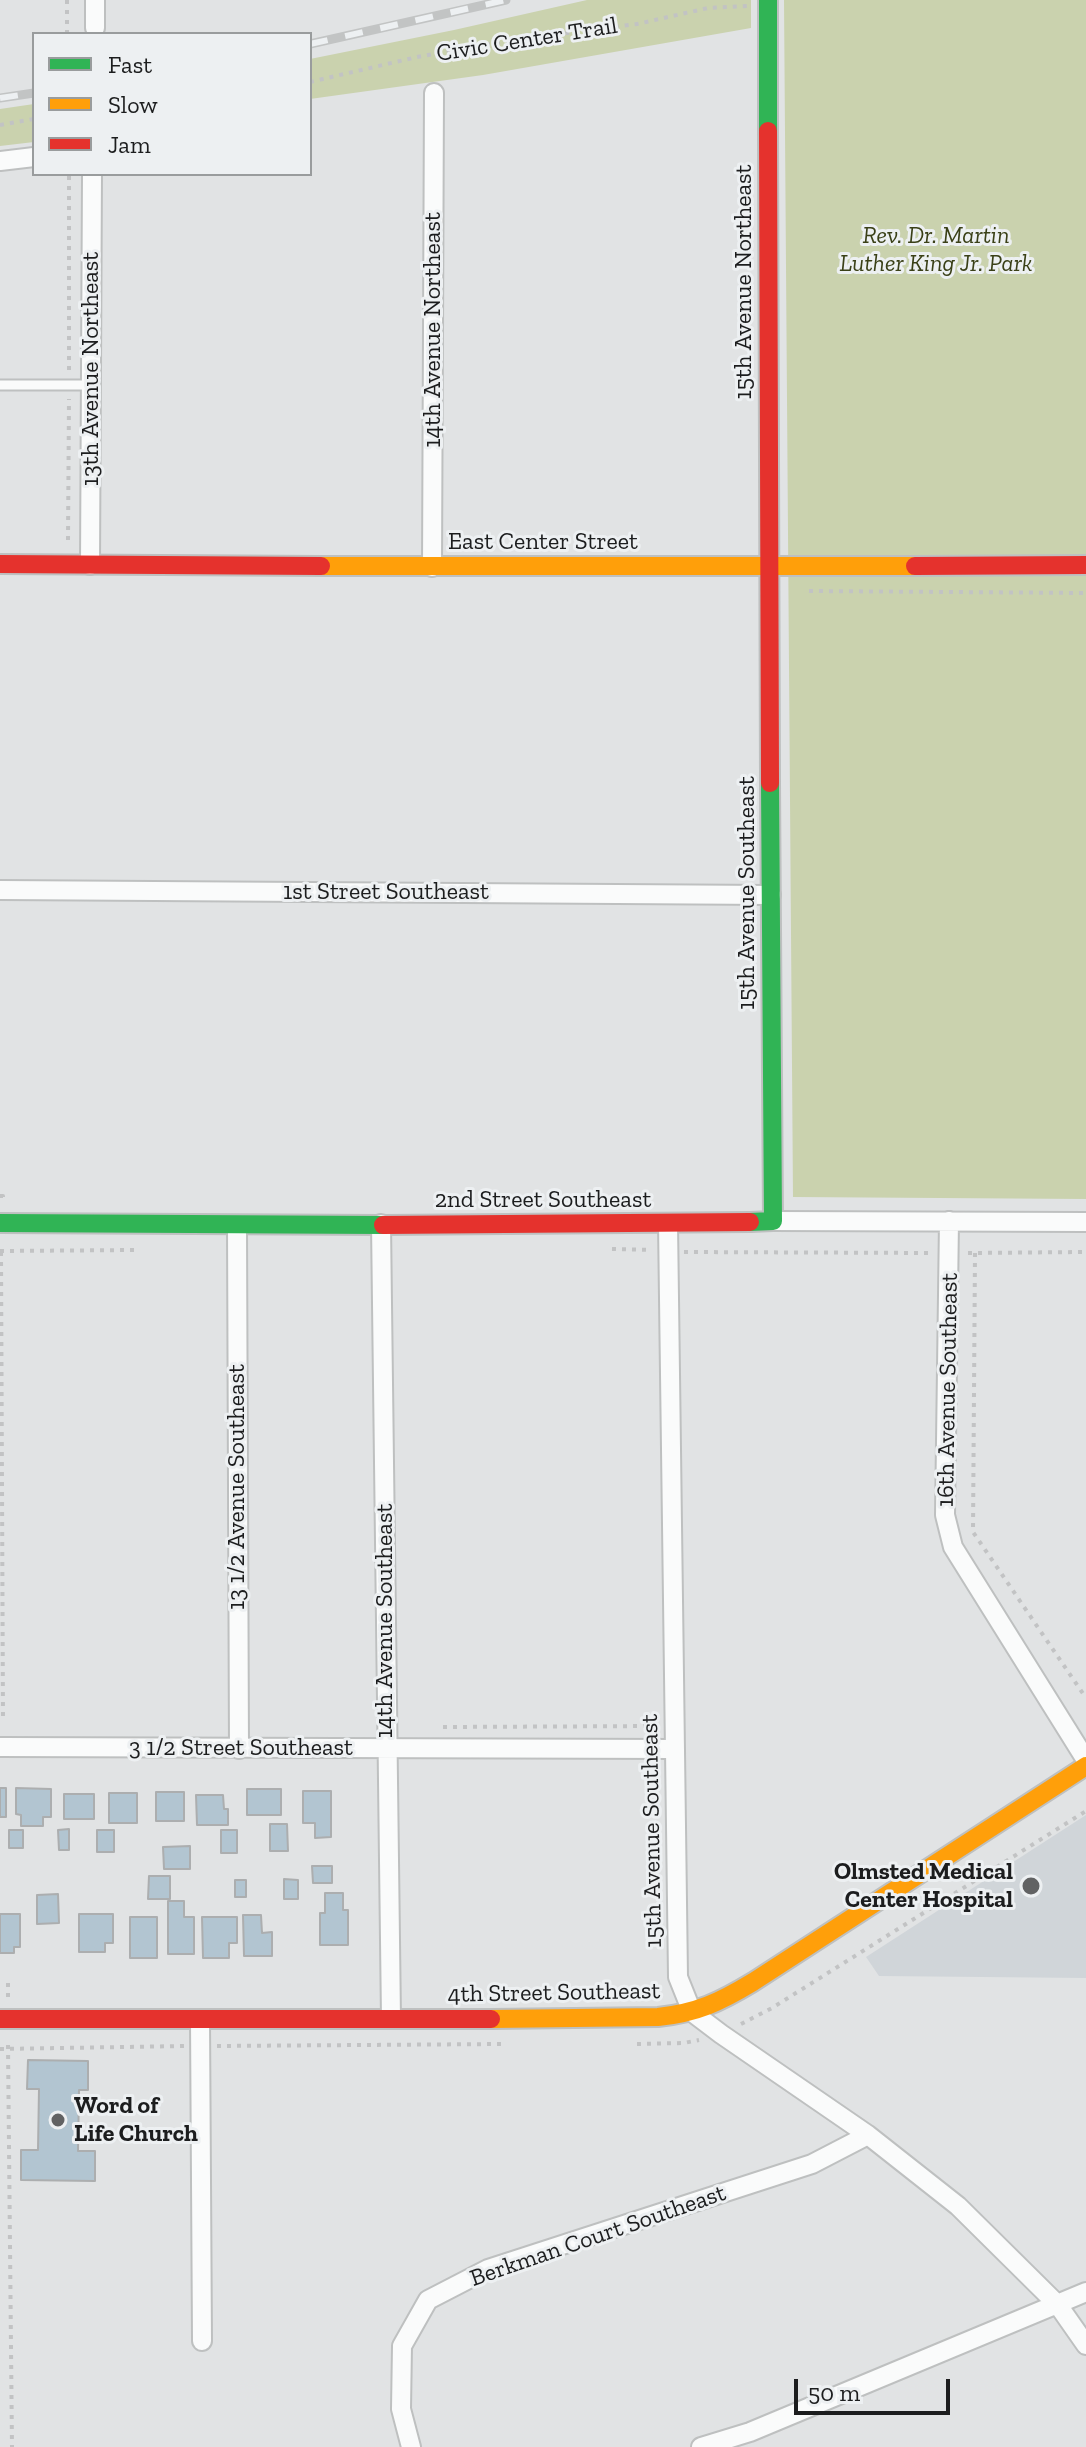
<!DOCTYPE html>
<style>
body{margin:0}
#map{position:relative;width:1086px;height:2447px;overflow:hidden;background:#e1e3e4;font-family:"Zilla Slab",serif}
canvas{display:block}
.legend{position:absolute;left:32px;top:32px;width:280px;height:144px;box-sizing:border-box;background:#edf0f2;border:2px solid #999c9d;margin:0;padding:10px 14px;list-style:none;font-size:24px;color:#1c1d1e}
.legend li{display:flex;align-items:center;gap:16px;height:40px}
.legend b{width:40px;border:2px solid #999c9d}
.scale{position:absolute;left:794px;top:2379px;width:156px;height:36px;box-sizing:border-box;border:4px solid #1c1d1e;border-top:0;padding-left:10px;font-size:24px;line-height:28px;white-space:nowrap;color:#1c1d1e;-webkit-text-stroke:6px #edf0f2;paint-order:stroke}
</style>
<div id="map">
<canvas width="1086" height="2447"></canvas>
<ul class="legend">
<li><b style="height:10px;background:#30b455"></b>Fast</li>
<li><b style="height:10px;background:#ff9f0a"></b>Slow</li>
<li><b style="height:10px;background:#e5322d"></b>Jam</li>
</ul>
<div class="scale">50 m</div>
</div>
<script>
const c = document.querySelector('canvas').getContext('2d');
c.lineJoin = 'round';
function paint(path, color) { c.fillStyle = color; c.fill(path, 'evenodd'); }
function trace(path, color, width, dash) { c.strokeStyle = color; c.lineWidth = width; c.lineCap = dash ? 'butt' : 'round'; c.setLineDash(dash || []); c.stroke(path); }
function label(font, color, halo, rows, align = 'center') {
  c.font = font + ' "Zilla Slab",serif'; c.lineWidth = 6; c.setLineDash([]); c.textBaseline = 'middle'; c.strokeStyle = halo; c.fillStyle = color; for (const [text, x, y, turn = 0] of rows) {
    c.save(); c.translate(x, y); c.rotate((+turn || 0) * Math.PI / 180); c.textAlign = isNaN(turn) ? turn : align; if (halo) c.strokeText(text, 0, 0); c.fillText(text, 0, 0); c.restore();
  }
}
paint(new Path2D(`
 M1086,1815V1978L879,1976L866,1957Z`), '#d0d5d9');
paint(new Path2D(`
 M587,0H751V28L483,75L310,99V59L454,30Z
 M784,0H1086V1199L793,1197Z
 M34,104V142L0,146V109Z`), '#cad2ae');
const building = new Path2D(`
 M0,1788H6V1817H0Z
 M16,1788L51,1789V1817H43V1826H21V1815L16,1814Z
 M247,1789H281V1815H247Z
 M303,1791H331V1837L315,1838V1823H303Z
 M156,1792H184V1821H156Z
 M109,1793H137V1823H109Z
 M64,1794H94V1819H64Z
 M196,1795H223L224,1809H228V1825H197Z
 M270,1824H287L288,1851H270Z
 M69,1829V1850H59L58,1830Z
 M9,1830H23V1848H9Z
 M97,1830H114V1852H97Z
 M221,1830H237V1853H221Z
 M190,1846V1869H164L163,1847Z
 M312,1866H332V1883H313Z
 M149,1876H170V1899H148Z
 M284,1879L298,1880V1899H284Z
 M235,1880H246V1897H235Z
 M325,1893H343V1910H348V1945H320V1913H325Z
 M58,1894L59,1923L37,1924V1895Z
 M168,1901H184V1917H194V1954H168Z
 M0,1914H20V1947H14V1953H0Z
 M79,1914H113V1943H105V1952H79Z
 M243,1915H261L262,1933L272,1932V1956H244Z
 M130,1917H157V1958H130Z
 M202,1917H237V1943H229V1958H203Z
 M28,2060L88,2061V2090H79L78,2151H95V2181L21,2180V2150H38L39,2089H27Z`);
paint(building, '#b2c5d1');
trace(building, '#acaeaf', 2);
const lane = new Path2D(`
 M0,385H91`);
const street = new Path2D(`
 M95,0V28
 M0,161L34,157
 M90,565L92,174
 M432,567L434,93
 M0,890L771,895
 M773,1221L1086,1222
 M949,1221L945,1515L953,1547L1086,1760
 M668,1223L678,1977L692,2012L721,2034L868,2135L958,2206L1058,2305L1086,2345
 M381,1224L391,2019
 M237,1226L239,1749
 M0,1747L675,1749
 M200,2020L202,2341
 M411,2447L401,2409L402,2346L428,2300L488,2269L812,2164L868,2135
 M701,2447L750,2432L1086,2292`);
const fast = new Path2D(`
 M768,0V131
 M750,1222L773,1221L770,783
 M0,1223L383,1225`);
const slow = new Path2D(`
 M321,566H915
 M491,2019L658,2017C697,2013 720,2002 753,1982L1086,1766`);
const jam = new Path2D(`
 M768,131L770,783
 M0,564L321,566
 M915,566L1086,565
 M383,1225L750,1222
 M0,2019H491`);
trace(lane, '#bec0c0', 13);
trace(street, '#bec0c0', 22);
trace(fast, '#bec0c0', 22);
trace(slow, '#bec0c0', 22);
trace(jam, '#bec0c0', 22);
trace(new Path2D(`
 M67,34V0
 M310,82L417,57L506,41L637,24L708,8L748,6
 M0,125L34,119
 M69,370V174
 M68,540L69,399
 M809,591L1086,593
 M0,1196H3V1203
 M612,1249L652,1250
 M0,1251L136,1250
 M1,1252L3,1721
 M684,1252L932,1253
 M968,1253L1086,1252
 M975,1253L973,1532L1086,1698
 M443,1727L658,1726
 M8,1983V1997
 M741,2024L772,2008L1086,1811
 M637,2044L684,2043L699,2040
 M8,2045L12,2447
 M217,2046L504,2044
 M0,2049L184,2046`), '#c2c3c4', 4, [4, 6]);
trace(lane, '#fafbfb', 9);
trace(street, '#fafbfb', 18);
trace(fast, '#30b455', 18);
trace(slow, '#ff9f0a', 18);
trace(jam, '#e5322d', 18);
const rail = new Path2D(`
 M310,44L506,0
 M0,98L34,93`);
trace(rail, '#c2c4c4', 9);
trace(rail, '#edf0f2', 6, [18]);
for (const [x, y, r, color] of [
 [1031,1886,10,"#616263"],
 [58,2120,8,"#616263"]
]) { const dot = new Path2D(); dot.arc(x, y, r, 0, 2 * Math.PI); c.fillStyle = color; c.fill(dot); trace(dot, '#edf0f2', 3); }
label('24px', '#1c1d1e', '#edf0f2', [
 ["Civic Center Trail",527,40,-9],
 ["15th Avenue Northeast",744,282,-90],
 ["14th Avenue Northeast",433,330,-90],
 ["13th Avenue Northeast",91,369,-90],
 ["East Center Street",543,542],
 ["1st Street Southeast",386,892],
 ["15th Avenue Southeast",747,893,-90],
 ["2nd Street Southeast",543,1200],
 ["16th Avenue Southeast",948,1390,-89],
 ["13 1/2 Avenue Southeast",237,1487,-90],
 ["14th Avenue Southeast",385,1621,-90],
 ["3 1/2 Street Southeast",241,1748],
 ["15th Avenue Southeast",652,1831,-91],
 ["4th Street Southeast",554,1993,-1],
 ["Berkman Court Southeast",598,2236,-19]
]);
label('italic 24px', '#3a4017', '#edf0f2', [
 ["Rev. Dr. Martin",936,236],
 ["Luther King Jr. Park",936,264]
]);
label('bold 24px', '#1c1d1e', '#edf0f2', [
 ["Olmsted Medical",1013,1872],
 ["Center Hospital",1013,1900],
 ["Word of",74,2106,"left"],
 ["Life Church",74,2134,"left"]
], 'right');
</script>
